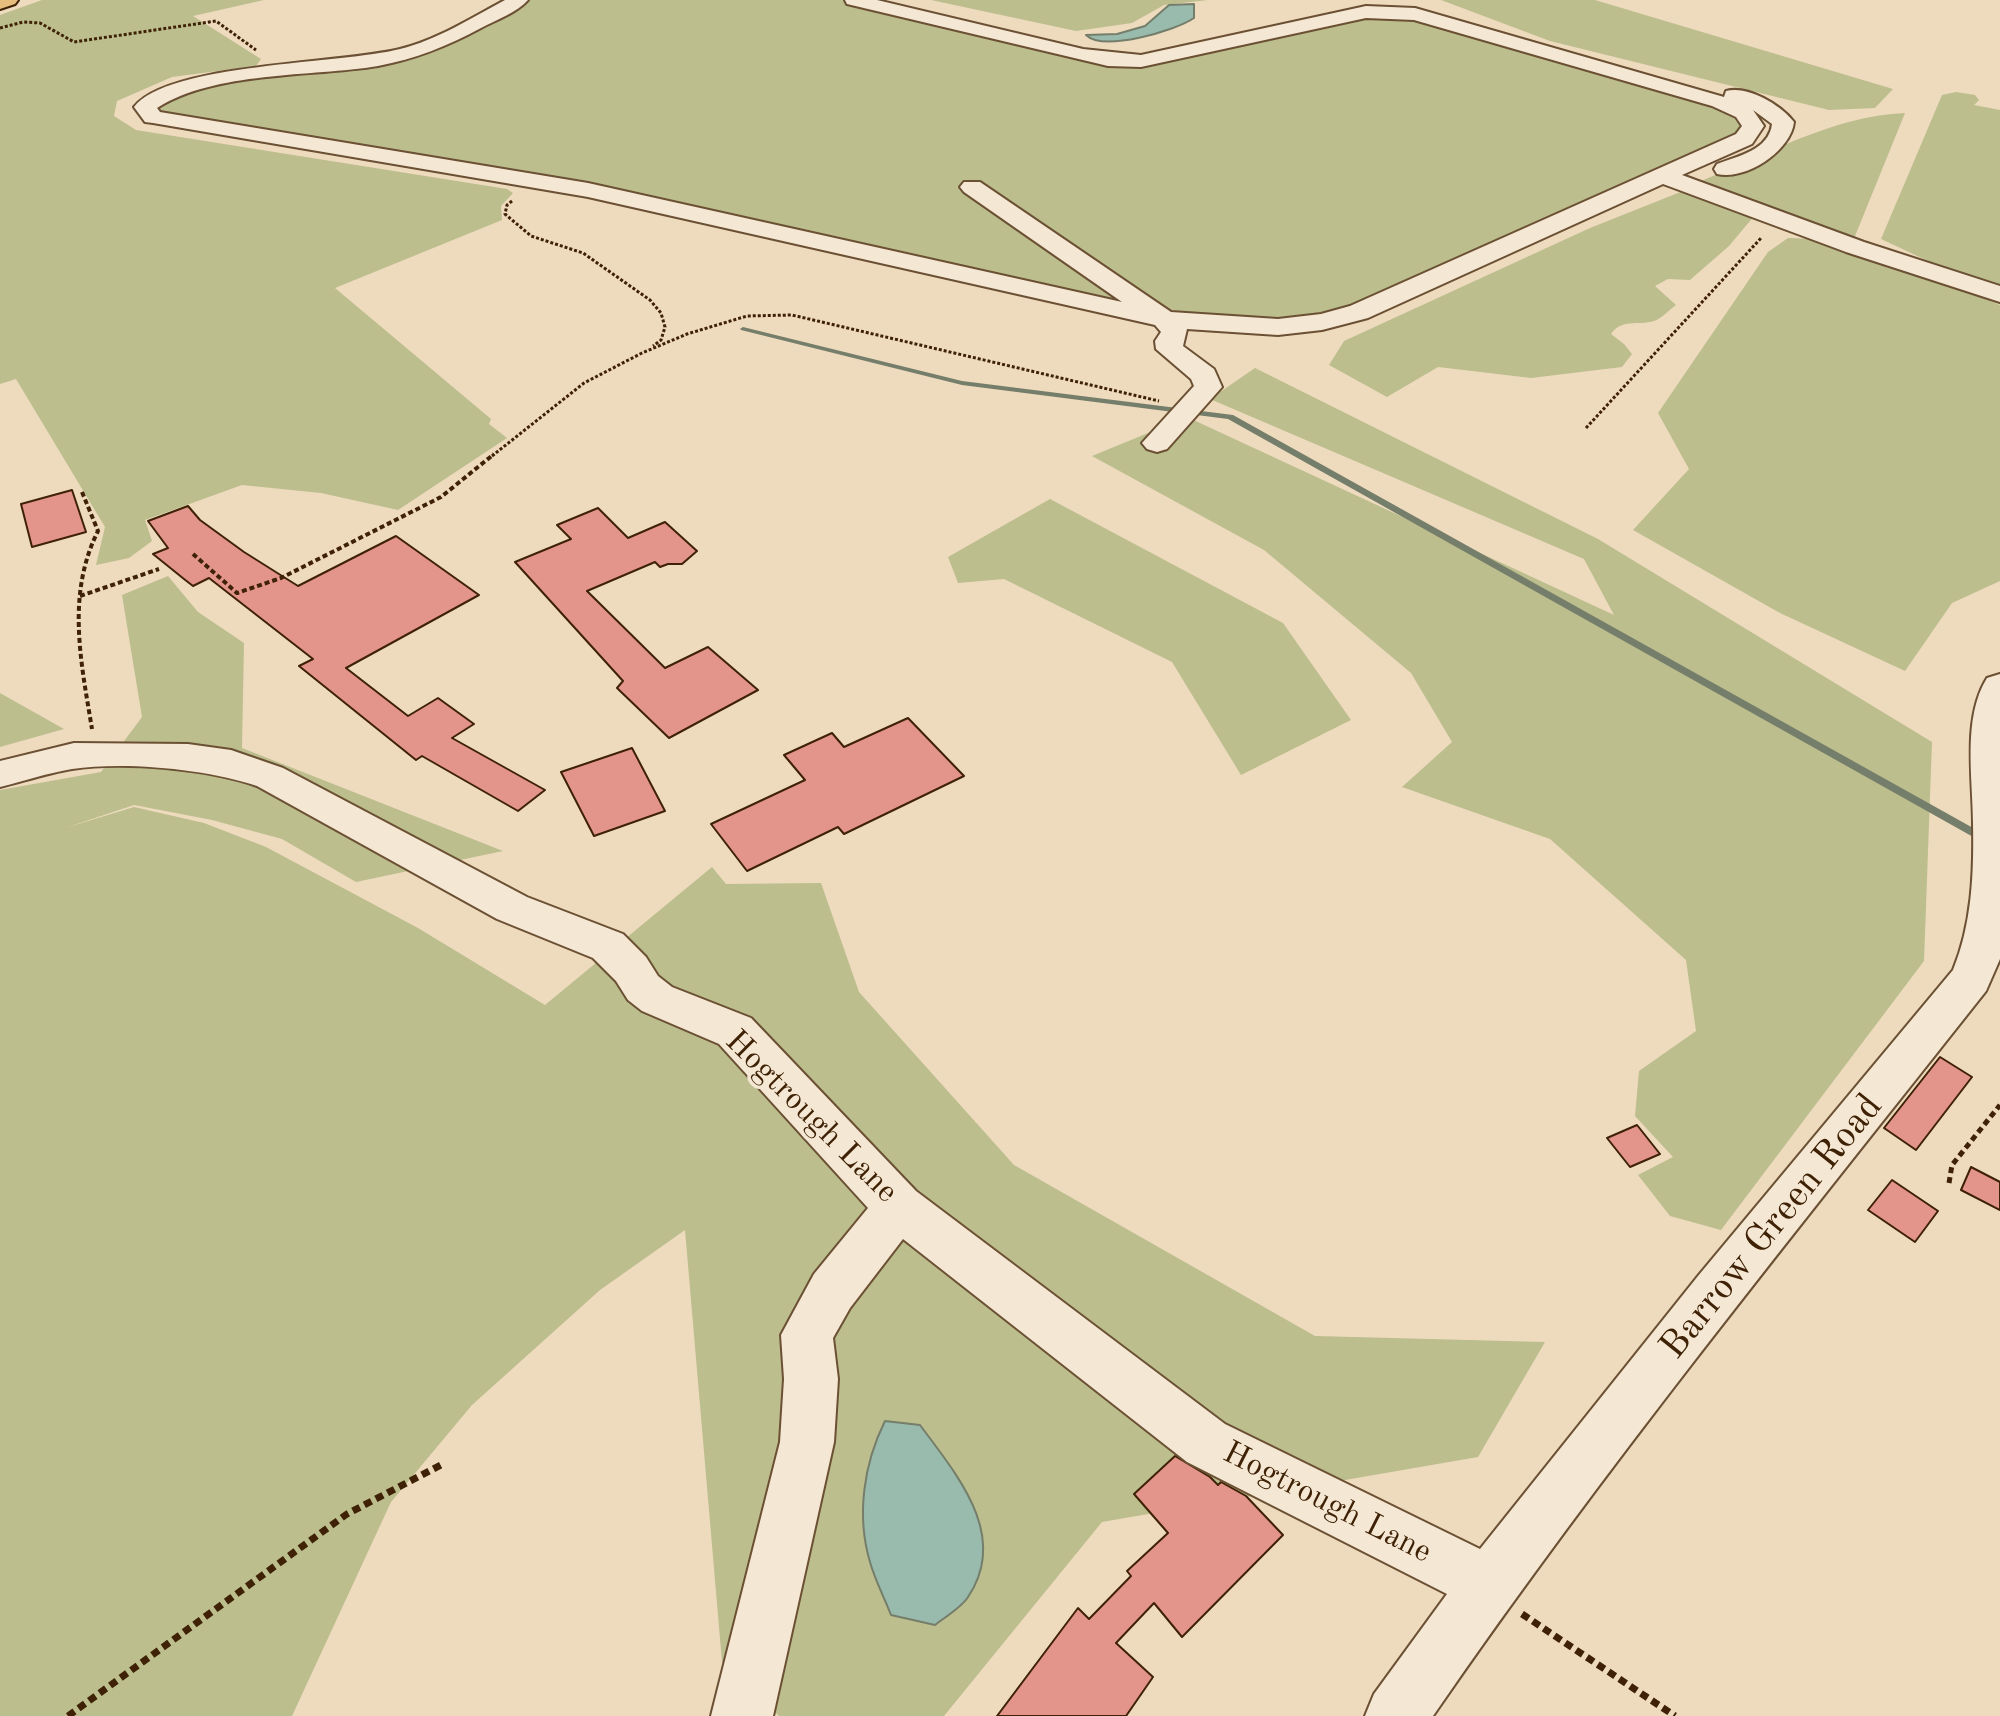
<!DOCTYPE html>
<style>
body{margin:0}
canvas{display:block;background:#eedabd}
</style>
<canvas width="2000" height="1716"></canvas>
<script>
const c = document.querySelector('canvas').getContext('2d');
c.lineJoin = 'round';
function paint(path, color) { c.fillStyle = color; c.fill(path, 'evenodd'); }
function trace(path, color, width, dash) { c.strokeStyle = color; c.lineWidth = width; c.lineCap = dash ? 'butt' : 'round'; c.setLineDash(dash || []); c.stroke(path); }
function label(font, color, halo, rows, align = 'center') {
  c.font = font + ' "Old Standard TT",serif'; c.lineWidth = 7; c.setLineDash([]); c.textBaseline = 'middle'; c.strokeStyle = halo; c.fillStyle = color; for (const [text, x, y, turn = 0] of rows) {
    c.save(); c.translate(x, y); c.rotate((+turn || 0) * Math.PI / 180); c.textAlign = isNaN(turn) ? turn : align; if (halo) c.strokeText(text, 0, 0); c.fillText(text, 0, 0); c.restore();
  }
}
paint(new Path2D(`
 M42,0H264L193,16L261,59L256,66L172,77L117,101L114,116L136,130L507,189L513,193L501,206L502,220L335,288L491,419L489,424L507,438L398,510L321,493L242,485L145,520L152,541L129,558L96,565L105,527L16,379L0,384V15Z
 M523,0H856L1107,62L1367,14L1393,13L1715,103L1739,114L1747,127L1738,138L1354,310L1317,320L1190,319L581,186L158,115L155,101L189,87L382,62Z
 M931,0H1208L1164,5L1132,23L1076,31Z
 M1441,0H1595L1893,89L1875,108L1829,110L1550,41Z
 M1956,92L1975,95L1979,100L1974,105L2000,110V285L1943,268L1881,239L1942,95Z
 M1905,113L1853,241L1694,184C1761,157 1832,116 1905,113Z
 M1683,191L1755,215L1729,246L1690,280L1668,279L1655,286L1676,305C1669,310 1661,319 1654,321C1637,326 1622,318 1611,334L1624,344L1632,354L1622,367L1531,378L1438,367L1387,397L1329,365L1344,341L1590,228Z
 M1788,238C1851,237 1940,281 2000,305V581L1952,603L1905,671L1780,613L1633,530L1689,469L1658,413L1768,252Z
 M1255,368L1598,539L1932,742L1924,961L1721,1230L1670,1216L1638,1175L1673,1157L1635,1116L1639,1071L1696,1031L1686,960L1550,839L1402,787L1452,742L1411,673L1264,550L1092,456L1187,417L1614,615L1584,559L1210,399Z
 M1050,499L1283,623L1351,720L1241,775L1172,662L1004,579L958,583L948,557Z
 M168,576L198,612L244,643L242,748L503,851L356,882L282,839L212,820L134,805L65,828L134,807L204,823L266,847L418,928L545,1005L712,867L726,884L821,883L859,992L1014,1165L1315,1336L1545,1342L1478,1457L1102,1522L944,1716H779L722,1662L685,1230L600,1290L472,1405L391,1502L292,1716H0V790L101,772L142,717L122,595Z
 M0,693L64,729L0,747Z`), '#bcbe8e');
const water = new Path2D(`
 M1194,4V18C1175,31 1103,52 1086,35L1117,34L1145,26L1169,5Z
 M885,1421L920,1425C956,1474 1010,1535 968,1597C961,1608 945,1617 935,1625L891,1615C884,1597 875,1580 870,1562C856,1515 864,1463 885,1421Z`);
paint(water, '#99bbae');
trace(water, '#757e6a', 2);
paint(new Path2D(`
 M743,327L962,381L1233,415L2000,843V852L1228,419L962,385L741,330L740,329Z`), '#757e6a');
const building = new Path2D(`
 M72,490L86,532L32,547L21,504Z
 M188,506L200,520L244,552L298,586L396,536L479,595L346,668L408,716L438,698L474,724L452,738L545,790L518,811L422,756L416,760L299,666L313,659L209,578L193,586L184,579L153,554L168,548L148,521Z
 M598,508L628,538L665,522L697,551L682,564H668L660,567L655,562L587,591L665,668L708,647L758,690L669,738L617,688L623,681L515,562L571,539L557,525Z
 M908,718L964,776L844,834L838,827L747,871L711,824L805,780L784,755L832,733L844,747Z
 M632,748L665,811L594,836L561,772Z
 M1940,1057L1972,1077L1916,1150L1884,1128Z
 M1637,1125L1660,1154L1630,1167L1607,1138Z
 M1971,1167L2000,1182V1210L1961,1190Z
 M1892,1180L1938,1211L1915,1242L1868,1210Z
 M1175,1456L1210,1477L1218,1485L1221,1482L1246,1496L1283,1535L1182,1637L1154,1603L1116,1643L1153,1677L1126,1716H997L1078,1608L1089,1619L1131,1576L1127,1571L1168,1533L1134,1494Z`);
paint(building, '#e3958c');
trace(building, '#3f2205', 2);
const minor = new Path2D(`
 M505,0H528C518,12 496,20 481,28C448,46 415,59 378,66C311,77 215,71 157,108L160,112L588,183L1122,302L964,192L960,187L964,182H980L1171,312L1278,319L1321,314L1350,306L1736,134L1742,126L1736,117L1712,106L1414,20L1366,18L1141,67L1108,66L847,4L845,0H877L1083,49L1141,55L1366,6L1415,8L1724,97L1726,91C1748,85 1781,105 1794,122C1791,151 1745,181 1717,174L1714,169L1717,164C1738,156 1769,150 1772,124L1753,110L1764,126L1752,144L1682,175L1864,242L2000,286V302L1846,252L1663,184L1368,318L1322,330L1278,335L1187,329L1183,346L1214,369L1222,387L1167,449L1157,452L1147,449L1142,443L1194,386L1191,379L1156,349L1155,341L1161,332L1155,325L588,197L153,123L145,122L134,107C168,63 342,64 400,49C437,40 471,18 505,0Z
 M2000,674V959L1986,991C1798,1229 1605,1466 1433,1716H1365L1374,1694L1447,1594L1187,1462L903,1239L850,1308L833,1338L838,1379L834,1442L773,1716H711L780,1442L784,1379L781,1335L814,1274L868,1208L719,1044L642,1011L628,1000L616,981L593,958L497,919L257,786C208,769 124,761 72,769C48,773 24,781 0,787V761L74,743L188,744L231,750L283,768L527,897L623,934L646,957L658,976L672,987L751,1018L916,1191L1225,1424L1480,1549L1698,1276L1953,970C1972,924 1974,873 1973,824C1973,778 1962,718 1987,678Z`);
const highway = new Path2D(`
 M0,0H18L15,4L0,9Z`);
trace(minor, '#6b5033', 4);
trace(highway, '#3f2205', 4);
trace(new Path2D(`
 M0,28L23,22L40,23L74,42L216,21L256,50
 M512,201L507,205L505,214L531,236L583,253L650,300L661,313L665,327L661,340L653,346
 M1586,428L1762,237
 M492,456L584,383L642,353L687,334L747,316L792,315L1159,401`), '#3f2205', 3, [3, 2]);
trace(new Path2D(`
 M82,492L98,531C66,595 81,662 92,729
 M193,554L237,593L281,578L441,497L494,454
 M80,596L159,569`), '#3f2205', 4, [5, 3]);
trace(new Path2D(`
 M1949,1183L1952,1165L2000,1105`), '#3f2205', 5, [6, 4]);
trace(new Path2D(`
 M1522,1614L1675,1716
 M68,1716L347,1514L441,1465`), '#3f2205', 7, [8, 5]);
paint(minor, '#f4e7d4');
paint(highway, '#e7bd7e');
label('32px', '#3f2205', '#f4e7d4', [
 ["Hogtrough Lane",811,1117,45],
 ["Hogtrough Lane",1327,1503,27]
]);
label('38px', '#3f2205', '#f4e7d4', [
 ["Barrow Green Road",1772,1227,-51]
]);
</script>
